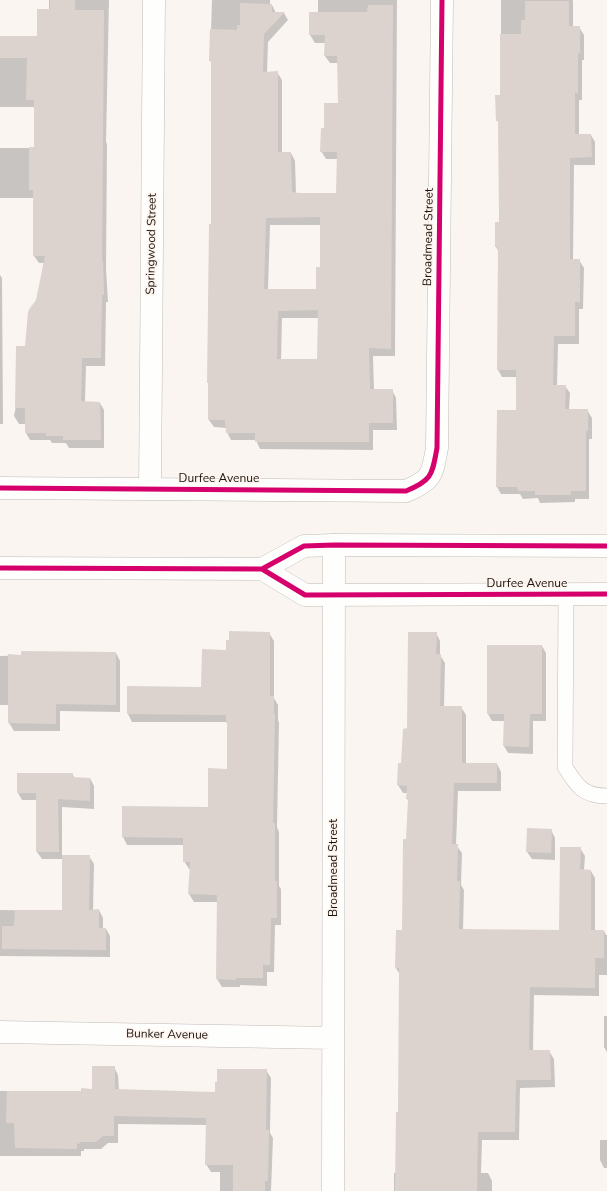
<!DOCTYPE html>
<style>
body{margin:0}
canvas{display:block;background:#faf5f1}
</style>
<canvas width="607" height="1191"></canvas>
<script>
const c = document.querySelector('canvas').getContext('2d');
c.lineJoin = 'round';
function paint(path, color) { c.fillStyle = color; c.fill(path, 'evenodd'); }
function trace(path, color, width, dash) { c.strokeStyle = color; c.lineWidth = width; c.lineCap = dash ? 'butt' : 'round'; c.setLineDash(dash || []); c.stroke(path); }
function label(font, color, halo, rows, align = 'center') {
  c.font = font + ' "Nunito Sans",sans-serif'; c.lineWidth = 3; c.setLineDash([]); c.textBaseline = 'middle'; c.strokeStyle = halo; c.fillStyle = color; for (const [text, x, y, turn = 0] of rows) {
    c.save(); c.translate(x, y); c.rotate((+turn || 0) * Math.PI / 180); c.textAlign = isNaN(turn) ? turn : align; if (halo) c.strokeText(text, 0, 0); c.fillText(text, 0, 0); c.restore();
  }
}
paint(new Path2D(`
 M49,0H109L106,142L107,144L106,268L108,302H106L105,366H86L85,402L100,403L104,410V448H69L66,443H52L50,440H30L26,433V424H19L14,416L44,263H39L34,256V198H0V148H35V107H0V37H38L49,10Z
 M212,0H270V5H272L276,13H284L288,20L268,42L267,73L277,72L282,80V153H291L295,161L296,193L337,194L338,159H326L321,151L325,129L339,104L338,63H330L325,56L326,43H315L310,35L318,13V0H397L395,356H373L374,390H392L396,398L397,430H373V450L260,449L256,440H231L227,432V428L214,427L209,420L212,225V63L210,61ZM270,225H321V268L317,290H268ZM282,318H319L318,360H281Z
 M501,0H573V27H579L584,35V60H582V100H579V135H591L595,142V165H574L573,260H579L584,268L583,309H579V344H558L557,386H565L570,393L569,410H587L592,418V439H589V499H575V502L540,503L538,498L523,499L520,494H501L497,487L517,411V377H502L498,370L499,252L496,247L500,223L499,124L497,120L501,96Z
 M0,275L2,278L3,424H0Z
 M269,633L274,641V698L278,705V720L279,723L277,827L279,832V886L281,889V925H275L274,972H267V986L240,985V987H222L217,979L218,902H194L189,894L191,869H189L184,861V845H127L123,837L209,808L228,770V725L227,722H132L128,714V687L201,688L227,651Z
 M436,633L440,641V655L445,663L444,707H461L466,715V764H497L501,772V791H458L456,845L462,853L461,885L464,890L463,930L560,931L580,848L585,856L584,870L591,871L595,878V931H604L606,935H607V975H599V996L534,995L533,1051H549L554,1059L555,1087L520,1088L519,1140H482L481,1173H488L492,1181V1191H394V1173H397L399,1113L400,975L396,968L397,931H403L409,802L407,799V793H403L398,785L408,729Z
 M542,646L546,653V721H533V754L508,753L504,746L505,721H492L488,714Z
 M116,653L120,661V712L60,711V731H14L9,723V705H0V656Z
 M72,774L75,778H90L94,786V809L62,807V856H89L94,864L93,911L99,910L103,918V929H106L110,936V957L0,956V910L63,911V859H42L37,852V800H22L18,793Z
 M551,830L555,838V860L532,859L527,852Z
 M604,1016H607V1052L604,1047Z
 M114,1067L118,1075L119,1090L216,1093L266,1070L271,1078L270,1133L273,1138L271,1191H220V1172H211L206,1164L207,1125L118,1124V1143H108L101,1149H84V1151H81V1156H0V1091L82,1092L93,1090Z
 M600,1140H607V1168H604L600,1160Z`), '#0003');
paint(new Path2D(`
 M50,0H75V10H104L102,261H103L104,295H102L101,358H82L81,401L100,402L101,440H63V436H46V433H25V408H15L16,346H25L28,312L30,308L36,300L45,256H33V190H29V147H34V100H26L27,58H0V36H37V9H50Z
 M525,1H569V26H580V53H578V93H575V134H591L592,157L570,158V259H580V302H575V336H554L553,385H566L565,409H588V431H586V491H571V495H535V491H518L517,487H496L497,410H516V370H497L498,247H495V222H499L498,121H496L495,95H500V34H521V20H525Z
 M240,3L272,4V12H285L264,34L263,72L278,71V152H291L292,192L300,193H336L337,152H320L321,128H324V103H338L337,56H324L325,35H309V12H367L368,5H393L391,349L369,348L370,389H393V423H369V442H255V433H226L225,420H208V383H207L209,224H211V61H209L210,29L237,30V25H240ZM320,217V267H316V289H264L266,218ZM318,310L317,359H277L278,311Z
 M229,631L270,632V696H274V714H275L273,823H275V881H277V918H271L270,965H263V978H236V980L216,979L217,895L188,894L190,862H183V838L122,837V806L208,807V768L227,769V723H226V715L127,714V686L201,687L202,649L226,650V640H229Z
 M408,632H437L436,654H441L440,706H462V763H497V783H454L452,844H458L457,881H460L459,929L559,930L560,847H581L580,869L591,870V930H604V958H595V988L530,987L529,1050H550L551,1080H516L515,1132H478L477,1191H395L396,1112H398L399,968H395L396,930H402L403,839H406L408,799H406L407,786L397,785L398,763H401L403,729L407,728Z
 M487,645H542V714H530L529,747L503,746L504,714H487Z
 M21,651L116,652V705L56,704V724L8,723V654L21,655Z
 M17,773H73V777L90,778V801L58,799L59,852H36V793H17Z
 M527,828L552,829L551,853L526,852Z
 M62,855H90L89,910L99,909V928H106V950L2,949V926H14L15,910H62Z
 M92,1066H115V1089L215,1092V1082H217V1069H267L266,1130H269L268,1181H265V1191H233V1165H205L206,1118L114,1116V1136H103L96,1142H80V1144L77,1143V1149L15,1148L14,1123H6L7,1091H81V1088L92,1089Z`), '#dcd3ce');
const service = new Path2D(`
 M566,594L565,767C577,786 583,796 607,796`);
const minor = new Path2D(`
 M0,488L406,491C433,480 432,474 437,448L442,0
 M150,489L154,0
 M0,1032L333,1038
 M333,1191L334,545`);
const secondary = new Path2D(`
 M0,568L262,569L304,546L334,545L607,546
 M262,569L305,595L607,594`);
trace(service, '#c1bbb7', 16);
trace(minor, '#c1bbb7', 23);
trace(secondary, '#c1bbb7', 23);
trace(service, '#fefefd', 15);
trace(minor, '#fefefd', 22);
trace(secondary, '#fefefd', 22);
trace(new Path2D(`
 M0,488L406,491C433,480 432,474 437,448L442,0
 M0,568L262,569L304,546L334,545L607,546
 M262,569L305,595L607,594`), '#d6006c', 5);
label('12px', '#1a1511', '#fef4ed', [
 ["Broadmead Street",429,237,-89],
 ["Springwood Street",152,244,-89],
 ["Durfee Avenue",219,479],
 ["Durfee Avenue",527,584],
 ["Broadmead Street",334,868,-90],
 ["Bunker Avenue",167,1035,1]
]);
</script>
